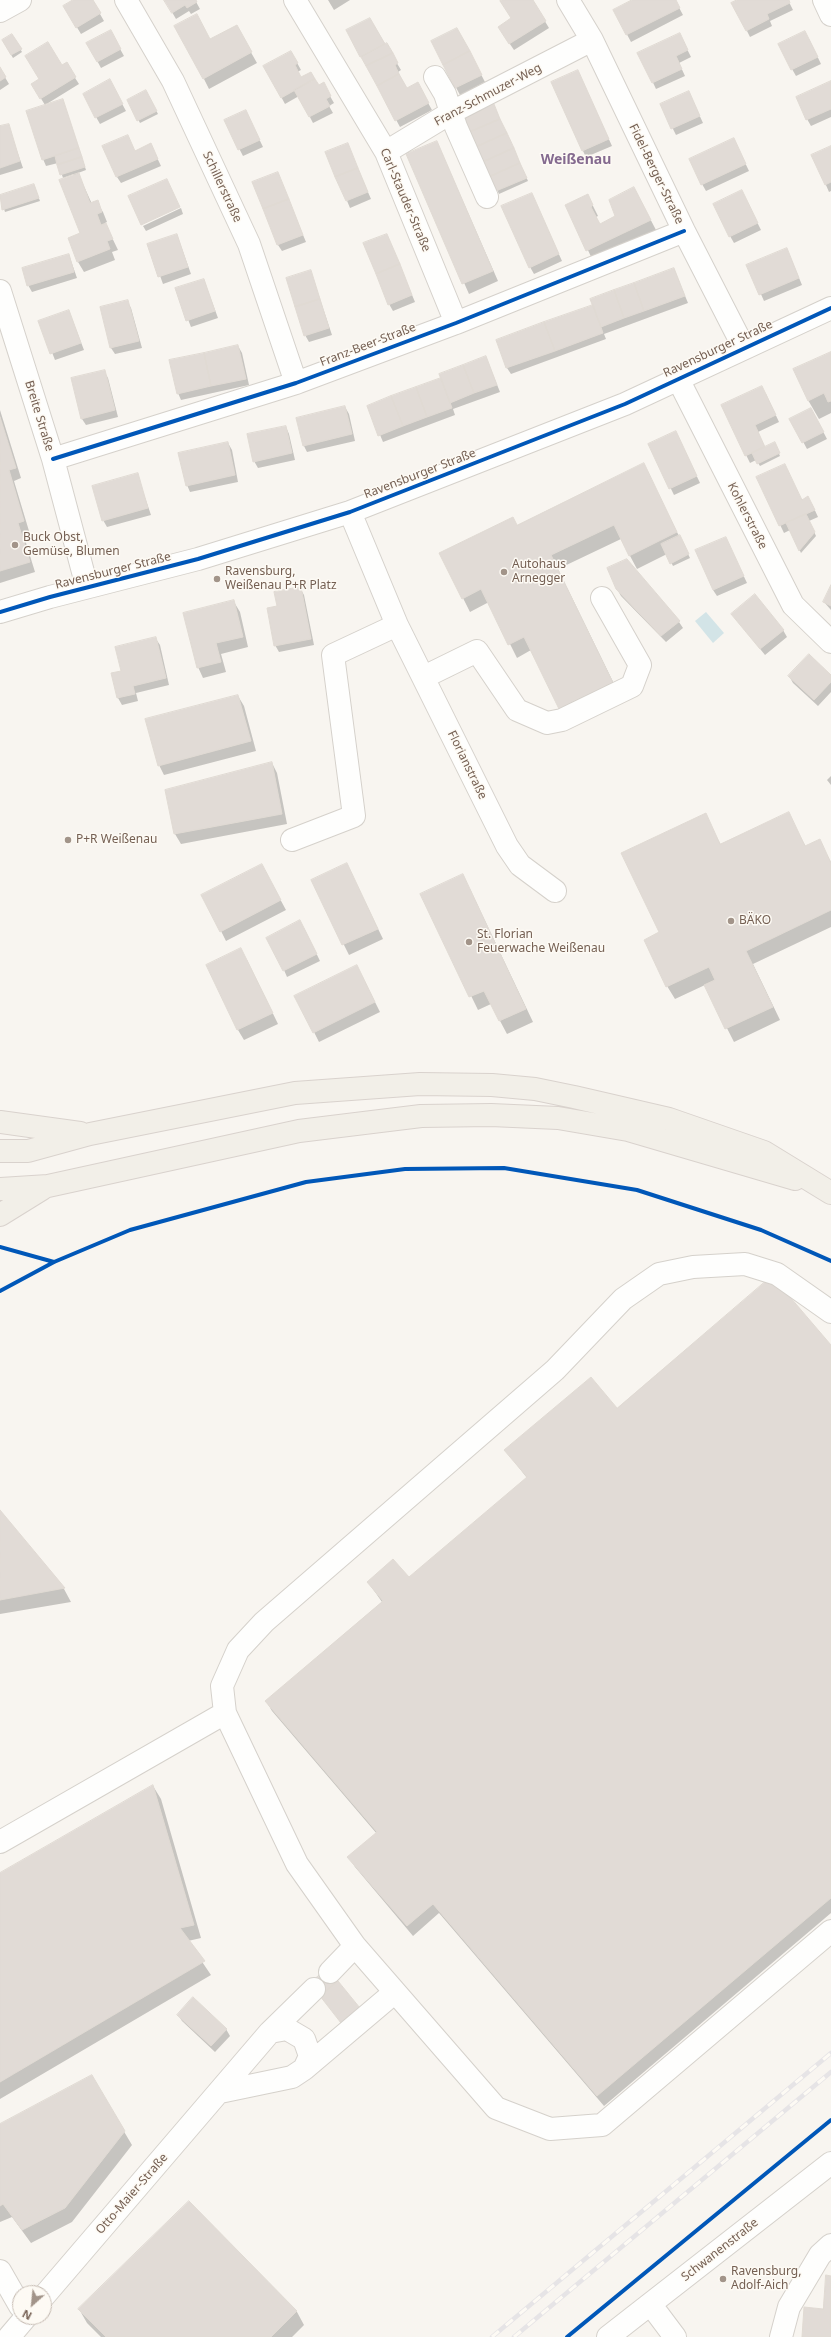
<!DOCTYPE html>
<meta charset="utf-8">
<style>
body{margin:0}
#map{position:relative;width:831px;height:2337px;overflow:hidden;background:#f8f5f0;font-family:"Noto Sans",sans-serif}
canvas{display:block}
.north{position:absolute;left:12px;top:2285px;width:40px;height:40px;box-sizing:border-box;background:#fdfaf4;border:1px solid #c6bcb3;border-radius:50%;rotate:207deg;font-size:11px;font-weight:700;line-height:16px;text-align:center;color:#745f52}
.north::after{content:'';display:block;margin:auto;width:14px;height:18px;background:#a29489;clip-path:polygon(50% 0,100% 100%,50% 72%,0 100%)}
</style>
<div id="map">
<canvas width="831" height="2337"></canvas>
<div class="north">N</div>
</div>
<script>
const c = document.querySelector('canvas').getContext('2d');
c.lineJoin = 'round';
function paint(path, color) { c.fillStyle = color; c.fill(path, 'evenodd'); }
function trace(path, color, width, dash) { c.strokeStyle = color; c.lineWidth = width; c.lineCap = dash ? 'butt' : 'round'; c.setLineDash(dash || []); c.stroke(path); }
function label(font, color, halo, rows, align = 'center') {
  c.font = font + ' "Noto Sans",sans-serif'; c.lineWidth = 3; c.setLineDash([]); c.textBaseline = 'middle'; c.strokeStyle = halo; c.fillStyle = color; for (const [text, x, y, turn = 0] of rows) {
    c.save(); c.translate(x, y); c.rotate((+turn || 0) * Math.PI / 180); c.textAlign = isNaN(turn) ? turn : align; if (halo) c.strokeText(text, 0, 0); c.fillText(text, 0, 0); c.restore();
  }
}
paint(new Path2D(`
 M706,612L724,633L713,643L695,621Z`), '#d3e4e7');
paint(new Path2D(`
 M74,0H92L104,21L81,34L64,6Z
 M165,0H195L200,9L191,14L189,11L176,19Z
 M328,0H350L334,10Z
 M504,0H532L549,28L514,50L503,34L512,19Z
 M634,0H675L683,15L631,42L614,10Z
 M739,0H788L793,10L770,21L772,26L750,37L733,3Z
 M370,19L401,70L398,72L407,89L417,83L432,110L400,127L348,31Z
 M236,26L257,63L209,89L204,79L210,40Z
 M110,31L124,56L101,68L88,44Z
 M12,35L22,52L13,58L3,41Z
 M461,36L485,82L460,95L432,42Z
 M809,39L821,64L796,76L792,69Z
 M683,41L691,57L679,63L685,76L656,89L639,53Z
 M291,52L301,70L297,72L301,78L318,87L323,84L334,103L329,106L333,113L313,123L299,96L285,104L265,67Z
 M66,64L79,84L45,105L32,84Z
 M0,69L9,84L0,90Z
 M581,78L612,146L586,157L583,151Z
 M831,82V117L811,126L807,119Z
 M113,87L126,111L100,124L96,117Z
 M146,91L158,114L140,123L128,100Z
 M692,99L703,123L676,135L661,105Z
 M63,100L86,170L78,173L92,204L97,202L103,212L107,222L105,223L118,250L112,252L115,260L84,272L78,262L81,234L74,174L63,178L58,163L46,166L43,159Z
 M495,108L528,181L499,194L464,118Z
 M249,118L263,147L243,156L225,121Z
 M8,125L23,168L0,175V127Z
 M437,142L498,281L469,294L407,154Z
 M347,144L371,199L350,208L327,152Z
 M151,145L161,166L121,183L117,177L135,151Z
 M737,146L749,171L706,191L702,184Z
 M831,147V191L829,192L813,155Z
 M277,173L306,242L282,251L278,245Z
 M34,185L40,201L5,212L0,196Z
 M634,188L656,230L593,261L567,205L588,196L598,216L596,217L600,225L617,216Z
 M745,198L761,230L734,243L730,236Z
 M535,201L562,261L534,274L530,267Z
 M181,208L183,214L146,231L143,226Z
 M177,235L191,274L163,284L149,245Z
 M387,235L415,302L393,311L389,304Z
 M69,255L77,278L32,292L28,285Z
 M790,256L802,285L764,301L748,265Z
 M674,269L688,303L604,334L606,339L511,374L507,368L594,305Z
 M311,272L332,335L309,342L305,335Z
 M204,280L218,318L191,327L176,289Z
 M127,301L131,308L142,348L115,354L111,348Z
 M69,311L84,350L55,360L40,322Z
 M238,346L242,353L249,385L181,400L178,393Z
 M831,353V413L819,419L808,400Z
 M486,357L500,392L453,409L455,415L383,442L368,406L442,378Z
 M104,371L108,378L118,417L86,425L82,419L72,379Z
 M766,394L779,422L758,432L765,448L776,447L780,456L760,466L756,460L750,463L722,406Z
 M345,407L349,414L355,441L307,452L304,446Z
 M0,410L21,478L14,481L29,531L23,533L35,572L0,583Z
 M815,416L827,439L807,449L791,419Z
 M286,427L289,434L295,460L258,468L254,461Z
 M676,432L700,483L674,495L649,444Z
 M228,443L232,450L238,482L190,492L187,485Z
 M643,464L690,558L673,566L667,554L637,569L621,539L558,569L620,696L567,722L531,650L517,658L489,602L470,612L463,598L517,526Z
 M137,474L151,515L107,527L103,520Z
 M757,477L812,504L818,517L809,521L816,536L801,553L790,530L784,533Z
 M729,545L747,583L717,596L713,590Z
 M300,588L304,595L314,645L279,652L275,645L278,607Z
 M831,588V610L824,602Z
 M617,589L679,622L683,628L666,642L621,596Z
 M234,602L240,612L248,647L221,654L226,672L203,678L198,667Z
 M732,614L783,630L787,637L765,655Z
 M156,639L160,645L169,685L136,693L138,701L122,705L118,698Z
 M789,676H831V692L818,706L793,683Z
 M238,696L244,706L256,751L164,775L159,765Z
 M272,763L277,773L287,824L181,844L175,834Z
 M831,776V785L827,780Z
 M788,813L806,847L819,841L831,862V927L753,964L780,1020L734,1042L705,985L675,999L667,986L660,933L705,815L721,845Z
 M267,875L286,910L226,941L221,931Z
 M352,875L383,939L349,955L312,881Z
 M470,889L533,1022L507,1034L491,1004L478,1010L422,895Z
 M304,928L320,961L287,977L284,970Z
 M247,960L278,1024L244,1040L238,1030Z
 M362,976L380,1012L319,1042L314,1032Z
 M831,1346V1913L604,2106L439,1913L413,1936L355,1867L349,1857L377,1834L272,1711L266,1701L382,1602L368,1582L408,1579L527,1478L506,1451L617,1410Z
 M0,1512L64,1589L71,1602L0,1614Z
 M153,1786L161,1799L201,1938L188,1941L211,1975L0,2099V1874Z
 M178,2015L226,2029L230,2036L215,2052L182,2021Z
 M91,2076L132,2145L72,2222L31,2243L12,2217L0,2222V2125Z
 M189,2202L297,2312L304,2325L292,2337H101L87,2323L79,2309Z`), '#0003');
const building = new Path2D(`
 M73,0H93L101,13L76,28L63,6Z
 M164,0H196L197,2L187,8L185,5L172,13Z
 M502,0H533L546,21L509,44L498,27L511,18L500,1Z
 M632,0H676L680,8L626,35L613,10Z
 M737,0H789L790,3L767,14L769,19L746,31L731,3Z
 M197,14L210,39L237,25L252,52L203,79L174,26Z
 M370,18L385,44L360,57L346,30Z
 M457,28L470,51L443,65L431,41Z
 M111,30L121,49L97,62L86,43Z
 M805,31L818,57L791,70L778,44Z
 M680,33L688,50L676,56L682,69L652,83L637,53Z
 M12,34L22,49L11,55L2,40Z
 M48,42L62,65L67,62L76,77L40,99L31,84L39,79L25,56Z
 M387,43L393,53L366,66L361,57Z
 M291,51L298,63L295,65L301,77L311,72L315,79L281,98L263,66Z
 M470,51L482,75L455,88L443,65Z
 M393,53L398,63L395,65L399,74L377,86L366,66Z
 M0,67L6,77L0,81Z
 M578,70L609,139L582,151L551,82Z
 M399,74L407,88L418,82L429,103L395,121L377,86Z
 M110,79L123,104L95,118L83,94Z
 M315,79L319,85L324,82L331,96L326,99L330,106L309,117L294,90Z
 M831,81V109L806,120L796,97Z
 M146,90L157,111L137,121L127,100Z
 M689,91L700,116L671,129L660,104Z
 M63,99L79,148L42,160L26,111Z
 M494,104L500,119L470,132L463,118Z
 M246,110L260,140L238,150L224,120Z
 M500,119L507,133L476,147L470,132Z
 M9,124L20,161L0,168V126Z
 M507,133L514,148L483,162L476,147Z
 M128,135L135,151L151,143L158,159L116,177L102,146Z
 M734,138L746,164L701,185L689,159Z
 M437,141L493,271L462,284L406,154Z
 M348,143L358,168L335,177L325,152Z
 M831,146V182L825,185L811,155Z
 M79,148L82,157L57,165L55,156Z
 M514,148L520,163L489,177L483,162Z
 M82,157L85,167L60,175L57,165Z
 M520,163L527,178L496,191L489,177Z
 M358,168L368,192L346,201L335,177Z
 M278,172L289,199L263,209L252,182Z
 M79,173L90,203L98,200L102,212L97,214L101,225L106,223L113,239L107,241L110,249L77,262L68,238L80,233L59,180Z
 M167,179L180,207L141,225L128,196Z
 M34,184L39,198L2,210L0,195Z
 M634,187L651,220L586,251L565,205L588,194L593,205L591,207L600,224L615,216L609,200Z
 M742,190L758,223L729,237L713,204Z
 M532,193L559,254L529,268L501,206Z
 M289,199L303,235L277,245L263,209Z
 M177,234L188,267L158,277L147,244Z
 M387,234L400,264L376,274L363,243Z
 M787,248L799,278L759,295L746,265Z
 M69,254L74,272L27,286L22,268Z
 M400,264L412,295L388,305L376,274Z
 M674,268L685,296L644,311L634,283Z
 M311,270L320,299L295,307L286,278Z
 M204,279L215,311L186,321L175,288Z
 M634,283L644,311L624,318L614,290Z
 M614,290L624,318L601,327L590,299Z
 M320,299L329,328L304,336L295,307Z
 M128,300L139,341L110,348L100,307Z
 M593,305L603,333L555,351L544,322Z
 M69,310L81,343L50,354L38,321Z
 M544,322L555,351L506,368L496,340Z
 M238,345L246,379L211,386L204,353Z
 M831,352V401L828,402L824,393L808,401L793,369Z
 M204,353L211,386L177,394L169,360Z
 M486,356L497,385L474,393L463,365Z
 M463,365L474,393L450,403L439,374Z
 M105,370L115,410L81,419L71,378Z
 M441,378L452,408L427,417L416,387Z
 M762,386L776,415L755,425L765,447L745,456L721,405Z
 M416,387L427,417L403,426L391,396Z
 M391,396L403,426L378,436L367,406Z
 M345,406L352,434L303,446L296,418Z
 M811,408L824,432L802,443L789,419Z
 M0,417L16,468L9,470L24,521L18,523L30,562L0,571Z
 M286,426L292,453L253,462L247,434Z
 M676,431L697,476L669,489L648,444Z
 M228,442L235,475L186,486L178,453Z
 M775,442L780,453L757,464L752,453Z
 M644,463L677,532L629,556L614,525L551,555L613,683L559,709L524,637L508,645L481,589L462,599L439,553L513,517L517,525Z
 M785,464L802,500L808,496L815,510L779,526L756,477Z
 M138,473L148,508L102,521L92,486Z
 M806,514L815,532L799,551L786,523Z
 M680,535L689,554L670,564L661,544Z
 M726,537L744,576L713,590L695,550Z
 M627,559L680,621L661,636L616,589L607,568Z
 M831,585V606L823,602Z
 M301,587L311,639L274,646L267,608L277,606L274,592Z
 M755,594L784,630L760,649L731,614Z
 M234,600L243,637L216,643L221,662L197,668L183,613Z
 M156,637L166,678L133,686L135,694L117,698L111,673L121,671L115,647Z
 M809,654L831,675V682L814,700L788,676Z
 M238,695L251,741L158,766L145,719Z
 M272,762L282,814L174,834L165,790Z
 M789,812L805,846L820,839L831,863V910L746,951L773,1007L725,1029L704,985L715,980L709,967L666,987L644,940L659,932L621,853L706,813L720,844Z
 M347,863L378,929L342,945L311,880Z
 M262,864L281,900L220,932L201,895Z
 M463,874L526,1009L499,1021L484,991L469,997L420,894Z
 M300,920L317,954L283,971L266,938Z
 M241,948L273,1013L237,1030L206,965Z
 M357,965L375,1002L313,1033L294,996Z
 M772,1276L831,1345V1898L597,2096L433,1904L407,1926L347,1857L377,1832L265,1701L383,1601L367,1582L393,1559L409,1577L527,1477L504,1450L591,1377L617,1408Z
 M0,1510L65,1588L0,1600Z
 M153,1785L194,1925L180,1928L205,1961L0,2082V1873Z
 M327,1969L338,1981L320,1996L309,1984Z
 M338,1981L360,2008L341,2023L320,1996Z
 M193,1997L227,2029L211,2046L177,2015Z
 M92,2075L125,2131L65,2208L22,2230L3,2204L0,2206V2124Z
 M189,2201L297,2311L271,2337H106L78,2309Z
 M826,2275L831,2276V2337H802L804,2307L823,2309Z`);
paint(building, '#e1dbd6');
trace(building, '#e0dad3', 1);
const minor = new Path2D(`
 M126,0L173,81L249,244L296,383
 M295,0L386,152L456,323
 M568,0L592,40L684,231L744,348
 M824,0L831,15
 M0,11L20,0
 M435,77L445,94L456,127L487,197
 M386,152L452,112L592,40
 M0,291L53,459L87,587
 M678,379L793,605L831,642
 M53,459L296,383L456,323L684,231
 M350,512L397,625L507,846L520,865L555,891
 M0,612L50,597L198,559L350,512L625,404L831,308
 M424,677L477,651L517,710L547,723L562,720L632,686L640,665L602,598
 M292,840L354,816L333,655L397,625
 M831,1312L777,1274L745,1264L693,1267L659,1274L623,1299L555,1370L264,1622L238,1650L222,1686L225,1713L297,1864L355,1946L496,2108L550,2129L602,2125L831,1931
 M0,1842L225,1713
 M330,1972L355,1946
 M270,2032L314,1989
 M304,2069L395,1992
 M0,2271L20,2306
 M44,2296L270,2032L287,2029L304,2039L310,2056L304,2069L292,2077L220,2092
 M651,2305L675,2337
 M9,2337L26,2317
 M608,2337L831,2163
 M781,2337L789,2307L820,2255L831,2245`);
const major = new Path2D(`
 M0,1122L80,1133
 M0,1151H28L90,1134L295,1093L420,1084L492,1085L535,1089L574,1097L669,1119L764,1152L831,1193
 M0,1189L48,1186L299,1131L421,1116L491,1115L558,1118L628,1130L795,1179
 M0,1215L42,1189`);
trace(minor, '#d5d1cb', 24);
trace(major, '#d9d2cd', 24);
trace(minor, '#fefefd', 22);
trace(major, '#f2efe8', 22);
const rail = new Path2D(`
 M492,2337L831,2053
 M514,2337L831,2072`);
trace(rail, '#e6e4e6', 4.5);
trace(rail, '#fdfaf4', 3, [9]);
trace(new Path2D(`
 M53,459L296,383L456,323L684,231
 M0,612L50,597L198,559L350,512L625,404L831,308
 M0,1247L54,1262
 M0,1291L54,1262L130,1230L306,1182L405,1169L504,1168L637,1190L761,1230L831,1261
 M567,2337L831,2120`), '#0057b8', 4);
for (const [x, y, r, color] of [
 [15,545,4,"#a29489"],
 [504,572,4,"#a29489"],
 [217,579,4,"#a29489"],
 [68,840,4,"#a29489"],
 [731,921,4,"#a29489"],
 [469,942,4,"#a29489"],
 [723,2279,4,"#a29489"]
]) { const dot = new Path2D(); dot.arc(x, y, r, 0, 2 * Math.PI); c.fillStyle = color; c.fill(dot); trace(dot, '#fdfaf4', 1.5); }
label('12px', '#745f52', '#fdfaf4', [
 ["Franz-Schmuzer-Weg",488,95,-28],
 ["Fidel-Berger-Straße",656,174,64],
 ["Schillerstraße",222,187,65],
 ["Carl-Stauder-Straße",405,200,67],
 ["Franz-Beer-Straße",368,345,-21],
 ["Ravensburger Straße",718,349,-25],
 ["Breite Straße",39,416,73],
 ["Ravensburger Straße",420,474,-21],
 ["Kohlerstraße",747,516,63],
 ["Ravensburger Straße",113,571,-14],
 ["Florianstraße",467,765,64],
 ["Otto-Maier-Straße",132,2194,-49],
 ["Schwanenstraße",720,2250,-38]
]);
label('12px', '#745f52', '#fdfaf4', [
 ["Buck Obst,",23,538],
 ["Gemüse, Blumen",23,552],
 ["Autohaus",512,565],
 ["Arnegger",512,579],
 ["Ravensburg,",225,572],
 ["Weißenau P+R Platz",225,586],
 ["P+R Weißenau",76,840],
 ["BÄKO",739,921],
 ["St. Florian",477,935],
 ["Feuerwache Weißenau",477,949],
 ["Ravensburg,",731,2272],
 ["Adolf-Aich",731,2286]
], 'left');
label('bold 14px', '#846a8f', '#fdfaf4', [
 ["Weißenau",576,160]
]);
</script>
